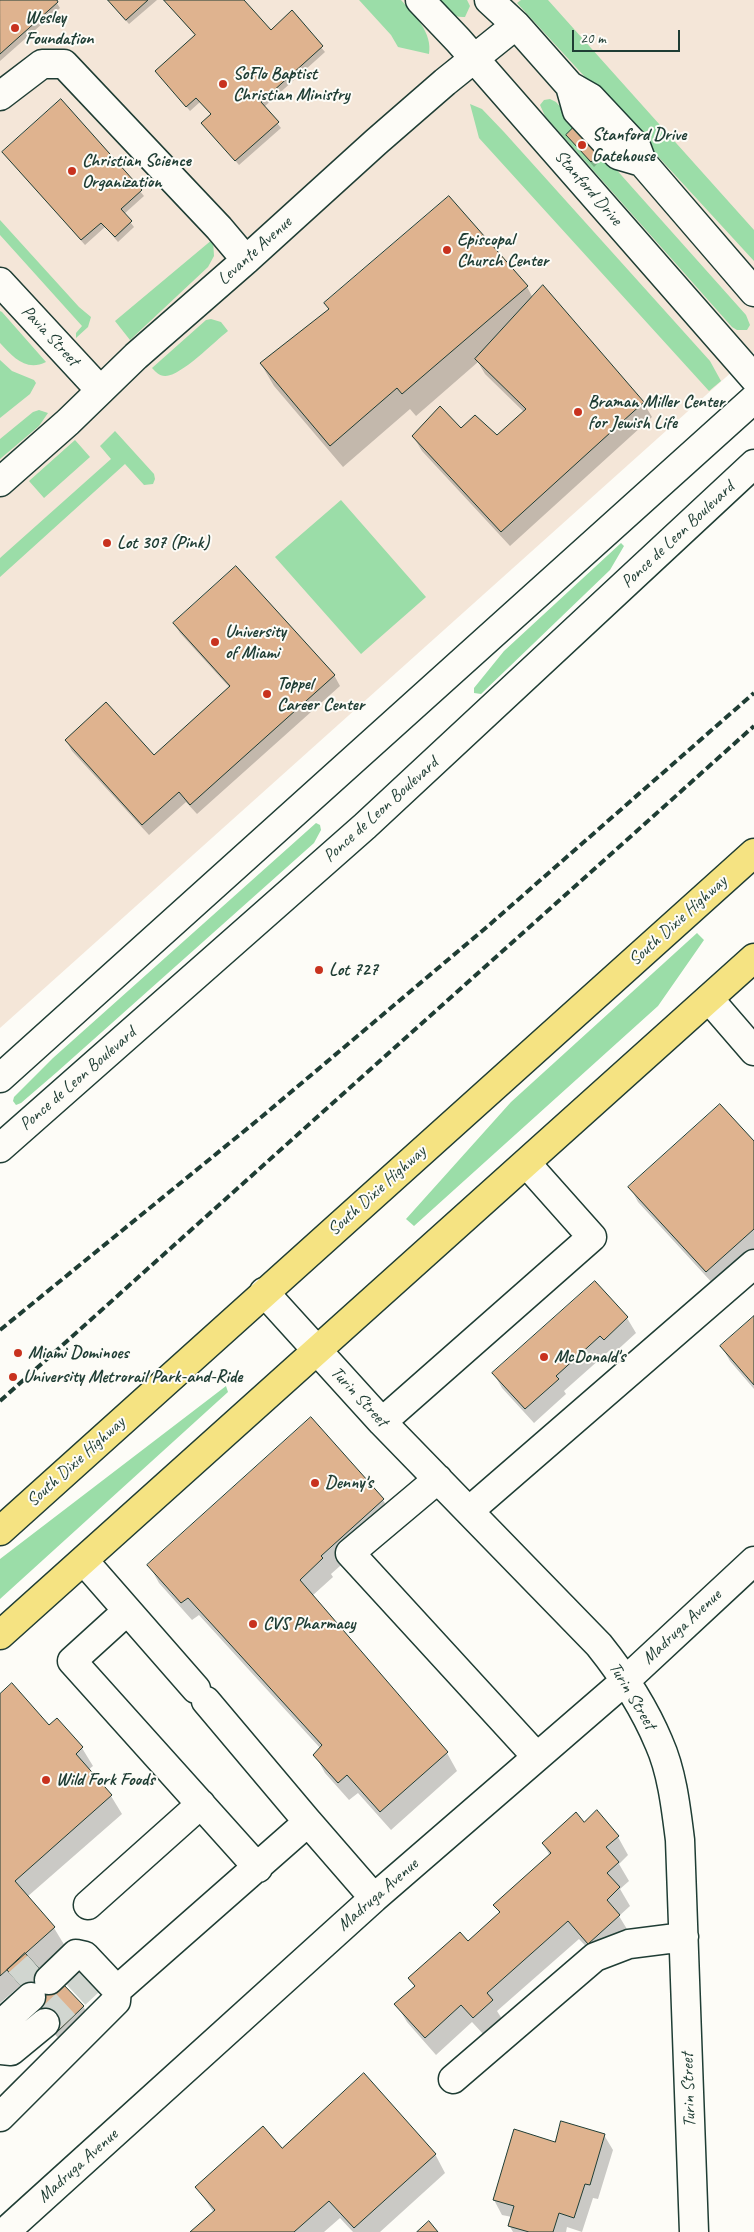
<!DOCTYPE html>
<style>
body{margin:0}
#map{position:relative;width:754px;height:2232px;overflow:hidden;background:#fdfcf7;font-family:Caveat,sans-serif}
canvas{display:block}
.scale{position:absolute;left:572px;top:30px;width:108px;height:22px;box-sizing:border-box;border:2px solid #1f3d34;border-top:0;padding-left:6px;font-size:15px;line-height:18px;white-space:nowrap;color:#1f3d34;-webkit-text-stroke:4px #fdfcf7;paint-order:stroke}
</style>
<div id="map">
<canvas width="754" height="2232"></canvas>
<div class="scale">20 m</div>
</div>
<script>
const c = document.querySelector('canvas').getContext('2d');
c.lineJoin = 'round';
function paint(path, color) { c.fillStyle = color; c.fill(path, 'evenodd'); }
function trace(path, color, width, dash) { c.strokeStyle = color; c.lineWidth = width; c.lineCap = dash ? 'butt' : 'round'; c.setLineDash(dash || []); c.stroke(path); }
function label(font, color, halo, rows, align = 'center') {
  c.font = font + ' Caveat,sans-serif'; c.lineWidth = 4; c.setLineDash([]); c.textBaseline = 'middle'; c.strokeStyle = halo; c.fillStyle = color; for (const [text, x, y, turn = 0] of rows) {
    c.save(); c.translate(x, y); c.rotate((+turn || 0) * Math.PI / 180); c.textAlign = isNaN(turn) ? turn : align; if (halo) c.strokeText(text, 0, 0); c.fillText(text, 0, 0); c.restore();
  }
}
paint(new Path2D(`
 M0,0H754V352L0,1028Z`), '#f4e6d8');
paint(new Path2D(`
 M359,0H401C414,14 433,33 429,54L398,47L391,35Z
 M437,0H467L470,6L465,17C452,18 445,8 437,0Z
 M521,0H548L754,230V261L517,3Z
 M550,99L556,102L746,315L750,325L747,330H737L732,327L545,116L540,105L544,100ZM574,128L598,155L591,162L566,135Z
 M470,104L482,109L504,132L710,361L721,381L709,391L479,138Z
 M0,220L79,307L91,317L88,327L76,338V333L82,326L0,235Z
 M213,239L214,256L208,267L130,340L115,321Z
 M0,311L2,312L46,362C26,372 13,357 0,343Z
 M211,319L221,322L228,331C215,341 180,377 165,376C159,376 156,372 152,368L206,320Z
 M0,360L12,371L34,380L36,383L30,394L0,418Z
 M39,410L48,413L39,426L0,459V439L33,412Z
 M115,431L154,474L155,479L153,484L144,485L125,464L0,577V558L111,459L100,446Z
 M75,440L90,457L44,498L29,481Z
 M341,500L426,597L361,654L275,557Z
 M621,543L624,546L610,570L481,694L474,693V688L504,651Z
 M316,823L320,825L321,830L314,843L57,1072L21,1103L16,1105L13,1101L14,1097L53,1058Z
 M697,933L704,940L658,1006L414,1226L406,1219L511,1102Z
 M226,1386L228,1392L0,1599V1559Z`), '#9bdda8');
paint(new Path2D(`
 M0,0H55L60,8L0,61Z
 M108,0H157L129,24Z
 M164,0H242L270,32L291,12L325,52L264,107L281,128L239,165L203,123L212,115L200,102L190,111L156,71L196,36Z
 M61,101L144,196L124,214L134,227L118,242L105,227L85,245L4,153Z
 M567,135L598,155L601,160L594,167Z
 M527,287L533,298L643,402L652,417L510,546L422,451L413,436L461,429L497,437L524,412L485,374L478,362L416,416L410,409L343,467L274,386L261,364Z
 M174,623L334,675L340,686L197,814L186,802L149,835L72,751L66,740L154,757L230,688L180,633Z
 M754,1143V1251L715,1286L638,1202L630,1187Z
 M595,1282L627,1318L636,1333L613,1354L609,1351L564,1391L566,1394L534,1423L502,1388L494,1374Z
 M754,1318V1389L730,1361L721,1346Z
 M383,1500L394,1518L331,1574L333,1577L312,1596L447,1753L457,1771L391,1830L358,1793L349,1800L325,1773L315,1755L321,1749L199,1615L192,1620L159,1583L149,1565Z
 M0,1696L82,1748L93,1766L88,1770L111,1796L122,1814L27,1897L54,1928L65,1946L38,1969L83,2006L86,2011L58,2038L38,2014L39,2006L20,1986L0,2003Z
 M584,1824L618,1837L628,1855L619,1864L629,1881L620,1889L630,1906L619,1916L630,1934L600,1961L579,1939L497,2011L502,2019L484,2035L472,2022L436,2055L407,2022L396,2004L415,1987L410,1978L468,1942L500,1914L495,1905L550,1856L543,1843Z
 M604,2135L613,2150L598,2199L593,2198L582,2232L567,2227L566,2232H513L509,2225L512,2217L502,2215L494,2200L556,2143Z
 M282,2149L435,2154L445,2173L380,2232H353L340,2218L324,2232H192L214,2213L197,2187Z`), '#0003');
const building = new Path2D(`
 M0,0H57L58,2L0,54Z
 M108,0H148L126,20Z
 M164,0H244L271,30L292,10L323,46L261,102L279,122L235,161L201,123L211,114L196,98L186,107L155,71L195,35Z
 M61,99L142,190L121,209L132,221L115,237L101,223L81,240L2,152Z
 M574,127L599,155L591,162L566,135Z
 M449,196L528,286L402,394L397,388L330,446L260,363L329,309L324,303Z
 M543,285L644,402L501,532L412,436L440,406L461,428L475,415L497,435L526,409L475,359Z
 M236,566L335,675L190,805L179,792L142,825L65,740L106,702L154,755L230,686L173,623Z
 M720,1104L754,1141V1229L706,1272L628,1187Z
 M595,1281L628,1317L604,1340L600,1336L556,1376L559,1379L525,1409L492,1373Z
 M754,1316V1385L720,1346Z
 M311,1417L384,1499L321,1556L323,1558L300,1580L448,1752L380,1812L347,1775L338,1783L313,1755L322,1745L188,1598L181,1603L147,1565Z
 M12,1683L49,1725L57,1718L83,1747L76,1754L112,1795L15,1881L55,1927L0,1976V1694Z
 M597,1810L619,1836L606,1847L619,1862L607,1873L620,1887L607,1900L620,1915L588,1944L568,1921L487,1993L493,2000L473,2018L461,2005L425,2038L394,2004L415,1986L408,1978L460,1932L468,1941L500,1912L493,1905L551,1853L542,1843L576,1812L584,1822Z
 M25,1953L57,1988L63,1984L84,2006L55,2034L34,2009L38,2005L7,1970Z
 M364,2073L436,2154L354,2228L329,2201L294,2232H190L215,2210L195,2187L263,2126L282,2148Z
 M561,2121L605,2134L590,2185L585,2184L574,2218L559,2213L553,2232H529L508,2226L514,2206L493,2200L514,2129L555,2142Z
 M429,2221L438,2232H417Z`);
paint(building, '#dfb38f');
trace(building, '#1f3d34', 1);
trace(new Path2D(`
 M18,1983L37,1966
 M45,2023L100,1972`), '#d1d6d0', 28, [28, 14]);
const minor = new Path2D(`
 M420,0L458,40L754,378
 M489,0L516,25L570,86L591,98L636,146L642,162L754,292
 M570,86L577,111L618,155L642,162
 M0,96L42,64H64L219,228L246,260
 M0,282L100,390
 M0,482L68,422L136,356L246,260L376,142L445,82L516,25
 M709,999L754,1051
 M0,1078L754,399
 M0,1148L365,826L754,464
 M264,1292L382,1422L599,1645C623,1675 644,1707 659,1743C672,1772 676,1808 680,1840L694,2232
 M382,1422L592,1237L527,1164
 M438,1479L350,1553L537,1757
 M469,1511L754,1264
 M84,1561L196,1689
 M127,1611L72,1661L258,1868
 M206,1701L308,1822
 M88,1905L201,1804
 M117,1990L308,1822L374,1898
 M0,2025L31,1997
 M0,2050L11,2051L45,2023
 M453,2079L595,1957L629,1944L684,1937
 M0,2117L116,2001L117,1990L85,1956L76,1954L49,1980
 M5,2232L374,1898L626,1680L754,1561`);
const highway = new Path2D(`
 M0,1531L754,853
 M0,1635L754,958`);
trace(minor, '#1f3d34', 31);
trace(highway, '#1f3d34', 31);
trace(minor, '#fdfcf7', 28);
trace(highway, '#f5e382', 28);
trace(new Path2D(`
 M0,1330L259,1119L488,926L754,693
 M0,1401L754,726`), '#1f3d34', 4, [8, 4]);
for (const [x, y, r, color] of [
 [15,28,5,"#c8321e"],
 [223,84,5,"#c8321e"],
 [582,145,5,"#c8321e"],
 [72,171,5,"#c8321e"],
 [447,250,5,"#c8321e"],
 [578,412,5,"#c8321e"],
 [107,543,5,"#c8321e"],
 [215,642,5,"#c8321e"],
 [267,694,5,"#c8321e"],
 [319,970,5,"#c8321e"],
 [18,1353,5,"#c8321e"],
 [544,1357,5,"#c8321e"],
 [13,1377,5,"#c8321e"],
 [315,1483,5,"#c8321e"],
 [253,1624,5,"#c8321e"],
 [46,1780,5,"#c8321e"]
]) { const dot = new Path2D(); dot.arc(x, y, r, 0, 2 * Math.PI); c.fillStyle = color; c.fill(dot); trace(dot, '#fdfcf7', 2); }
label('bold 18px', '#1f3d34', '#fdfcf7', [
 ["Wesley",25,18],
 ["Foundation",25,39],
 ["SoFlo Baptist",233,74],
 ["Christian Ministry",233,95],
 ["Stanford Drive",592,135],
 ["Gatehouse",592,156],
 ["Christian Science",82,161],
 ["Organization",82,182],
 ["Episcopal",457,240],
 ["Church Center",457,261],
 ["Braman Miller Center",588,402],
 ["for Jewish Life",588,423],
 ["Lot 307 (Pink)",117,543],
 ["University",225,632],
 ["of Miami",225,653],
 ["Toppel",277,684],
 ["Career Center",277,705],
 ["Lot 727",329,970],
 ["Miami Dominoes",28,1353],
 ["McDonald's",554,1357],
 ["University Metrorail Park-and-Ride",23,1377],
 ["Denny's",325,1483],
 ["CVS Pharmacy",263,1624],
 ["Wild Fork Foods",56,1780]
], 'left');
label('18px', '#1f3d34', '#fdfcf7', [
 ["Stanford Drive",588,188,49],
 ["Levante Avenue",255,251,-42],
 ["Pavia Street",50,336,47],
 ["Ponce de Leon Boulevard",678,535,-43],
 ["Ponce de Leon Boulevard",381,810,-42],
 ["South Dixie Highway",678,921,-42],
 ["Ponce de Leon Boulevard",78,1079,-41],
 ["South Dixie Highway",377,1191,-42],
 ["Turin Street",359,1397,47],
 ["South Dixie Highway",76,1462,-42],
 ["Madruga Avenue",682,1627,-43],
 ["Turin Street",632,1696,59],
 ["Madruga Avenue",378,1895,-41],
 ["Turin Street",689,2090,-92],
 ["Madruga Avenue",78,2166,-42]
]);
</script>
